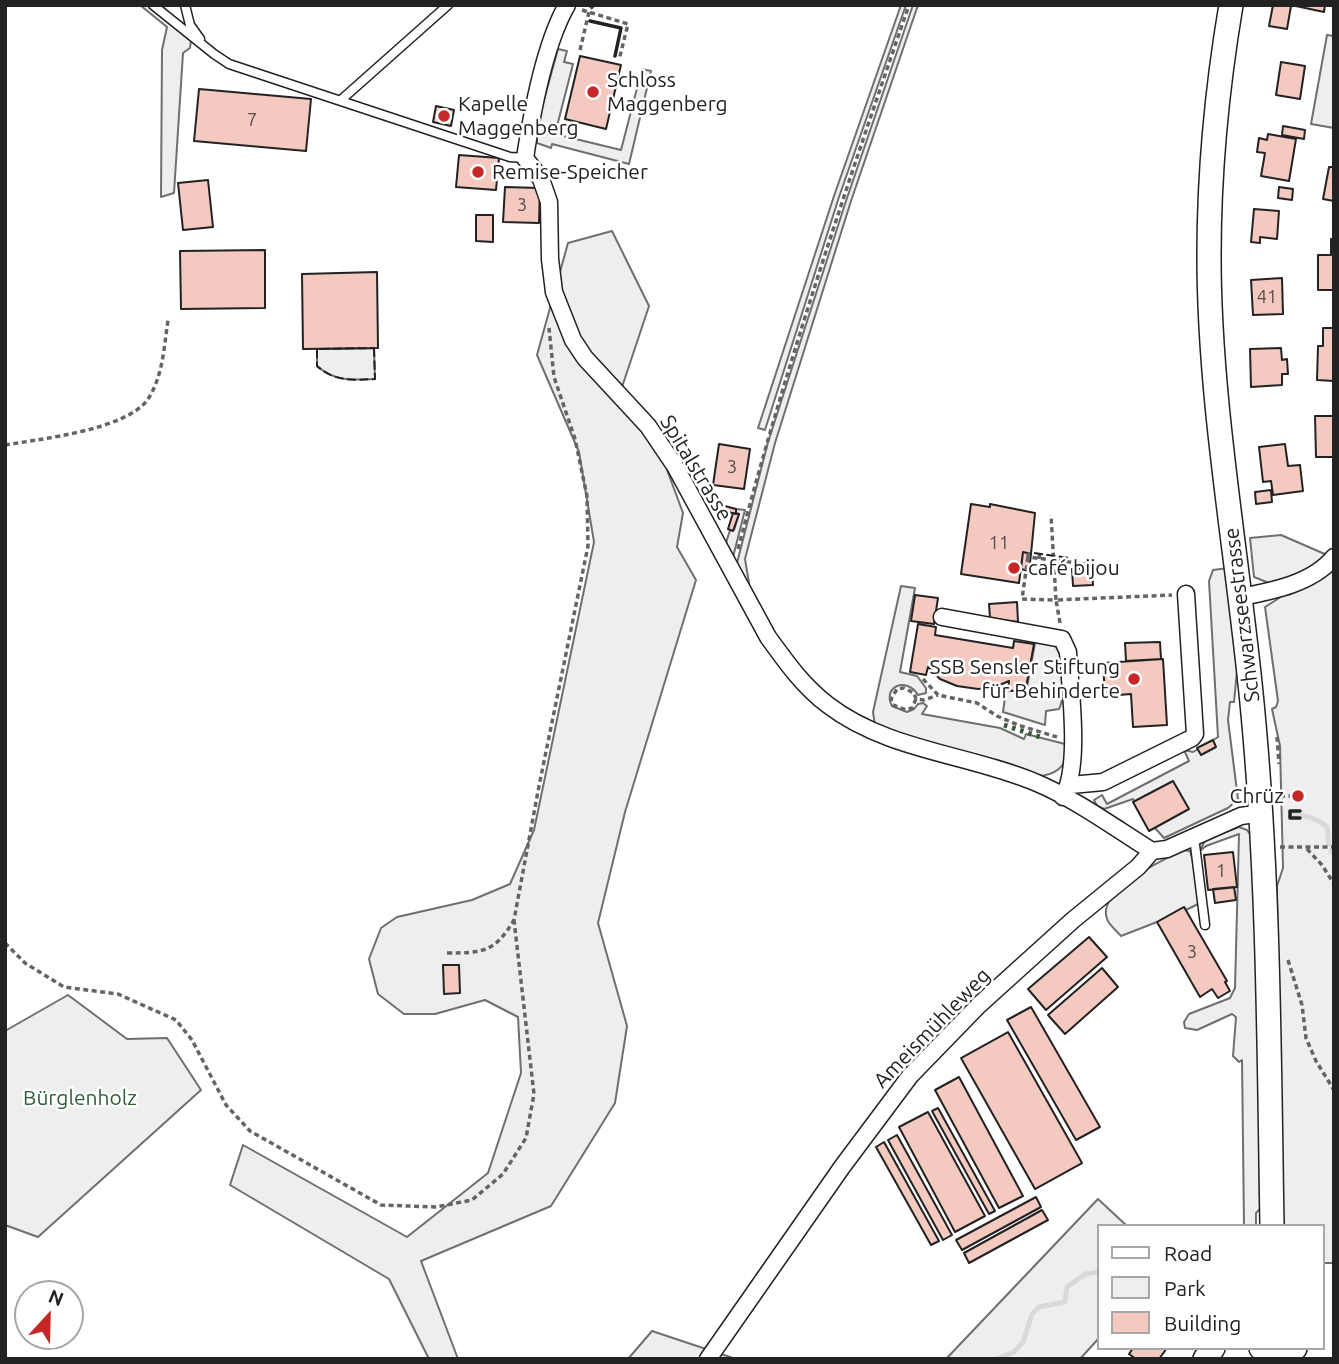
<!DOCTYPE html>
<meta charset="utf-8">
<style>
body{margin:0}
#map{position:relative;width:1339px;height:1364px;overflow:hidden;background:#fff;font-family:Ubuntu,sans-serif}
canvas{display:block}
.frame{position:absolute;inset:0;border:7px solid #222;pointer-events:none}
.legend{position:absolute;left:1097px;top:1224px;width:228px;height:126px;box-sizing:border-box;background:#fff;border:2px solid #a7a7a7;margin:0;padding:9px 12px;list-style:none;font-size:21px;color:#222}
.legend li{display:flex;align-items:center;gap:14px;height:35px}
.legend b{width:35px;border:2px solid #a7a7a7}
.north{position:absolute;left:14px;top:1280px;width:70px;height:70px;box-sizing:border-box;background:#fff;border:2px solid #a7a7a7;border-radius:50%;rotate:22deg;font-size:19px;font-weight:700;line-height:28px;text-align:center;color:#222}
.north::after{content:'';display:block;margin:auto;width:24px;height:32px;background:#c62828;clip-path:polygon(50% 0,100% 100%,50% 72%,0 100%)}
</style>
<div id="map">
<canvas width="1339" height="1364"></canvas>
<div class="frame"></div>
<ul class="legend">
<li><b style="height:9px;background:#fff"></b>Road</li>
<li><b style="height:19px;background:#eee"></b>Park</li>
<li><b style="height:19px;background:#f3c9c0"></b>Building</li>
</ul>
<div class="north">N</div>
</div>
<script>
const c = document.querySelector('canvas').getContext('2d');
c.lineJoin = 'round';
function paint(path, color) { c.fillStyle = color; c.fill(path, 'evenodd'); }
function trace(path, color, width, dash) { c.strokeStyle = color; c.lineWidth = width; c.lineCap = dash ? 'butt' : 'round'; c.setLineDash(dash || []); c.stroke(path); }
function label(font, color, halo, rows, align = 'center') {
  c.font = font + ' Ubuntu,sans-serif'; c.lineWidth = 5; c.setLineDash([]); c.textBaseline = 'middle'; c.strokeStyle = halo; c.fillStyle = color; for (const [text, x, y, turn = 0] of rows) {
    c.save(); c.translate(x, y); c.rotate((+turn || 0) * Math.PI / 180); c.textAlign = isNaN(turn) ? turn : align; if (halo) c.strokeText(text, 0, 0); c.fillText(text, 0, 0); c.restore();
  }
}
const green = new Path2D(`
 M140,5H147L191,41L190,48L183,53L174,193L161,197L162,50L167,27Z
 M901,5H906L839,197L765,430L758,428L834,196Z
 M913,5H918L851,201L775,443L745,559L749,583H744L737,567V563L768,442L846,201Z
 M1327,35L1334,36V128L1311,124Z
 M558,49L567,51L564,62L573,64L555,134L621,150L642,69L651,71L629,164L552,144L551,148L537,143V125Z
 M612,231L649,306L617,402L643,431L666,467L683,513L677,547L696,580L625,812L598,923L627,1026L615,1103L551,1206L421,1261L458,1359H429L389,1279L230,1185L243,1145L407,1237L488,1173L521,1073L518,1017L485,1000L435,1014H404L378,994L369,959L381,928L397,917L472,900L510,884L534,830L594,542L579,452L537,355L568,243Z
 M374,348L375,379C353,380 335,382 317,366V349Z
 M736,509L745,510L733,557L726,543L730,530H734L739,514L736,513Z
 M1281,535L1334,558V1263H1323V1226L1281,1225L1277,886L1283,868L1280,746L1272,709L1276,707L1278,701L1265,607L1295,588L1289,577L1269,583L1254,577L1250,538Z
 M1228,568L1237,671L1234,702H1230L1228,720L1238,799L1228,808L1164,838L1146,818L1133,799L1104,809L1097,806L1094,800L1102,795L1107,804L1189,761L1184,750L1193,752L1218,737L1209,581L1213,570Z
 M901,586L915,588L900,672L917,676L926,688V693L918,695C906,676 882,687 892,706L907,712L914,709L918,704L923,703L927,706L922,714L1000,728L1024,739L1026,734L1065,744C1071,767 1053,777 1033,776L875,726L873,712Z
 M1044,642C1047,643 1052,644 1055,646C1065,655 1065,698 1059,709L1046,711L1045,725L1003,712L1006,690L1026,693L1035,643Z
 M1239,827L1247,830L1252,837L1258,1027L1260,1209L1256,1213V1226H1244L1242,1060L1239,1062L1233,1056L1236,1017L1232,1014L1197,1030L1185,1028L1184,1022L1189,1014L1230,998L1235,988L1239,834L1206,846L1200,851L1205,840Z
 M1183,850L1190,851C1195,867 1201,888 1198,904L1186,910L1184,907L1157,922L1121,936C1117,931 1109,925 1107,919C1096,890 1163,860 1183,850Z
 M68,995L127,1039L167,1038L201,1090L38,1237L5,1225V1031Z
 M1098,1199L1127,1226H1099V1338L1080,1359H946Z
 M652,1331L736,1359H628Z`);
paint(green, '#eee');
trace(green, '#6f6f6f', 2);
trace(new Path2D(`
 M1292,814C1306,815 1317,818 1327,827L1329,844
 M1331,851L1334,854
 M997,1359L1014,1352L1023,1342L1032,1314L1039,1307L1065,1302L1067,1287L1085,1274L1099,1272`), '#d9d9d9', 5);
const building = new Path2D(`
 M1273,5L1291,6L1287,29L1269,26Z
 M1291,5H1325L1324,12Z
 M580,56L621,65L606,129L565,119Z
 M1281,62L1305,66L1300,99L1276,95Z
 M199,89L311,99L306,151L194,141Z
 M436,106L454,110L451,126L433,122Z
 M1283,126L1305,130L1304,139L1282,135Z
 M1268,134L1296,139L1289,181L1261,176L1265,153L1257,152L1259,138L1267,140Z
 M459,155L499,158L496,190L456,187Z
 M1329,167H1334V201L1323,199Z
 M208,180L213,227L183,230L178,183Z
 M505,187L540,188L539,223L503,222Z
 M1279,187L1293,189L1292,200L1278,198Z
 M1254,209L1279,211L1277,239L1260,237V243L1251,242Z
 M476,215H493V242L476,241Z
 M1331,239H1334V290H1318V255H1331Z
 M265,250V308L181,309L180,251Z
 M377,272L378,348L303,349L302,274Z
 M1282,278L1283,314L1253,315L1251,280Z
 M1323,328H1334V381L1317,380L1318,346H1323Z
 M1281,348L1282,360L1287,359L1288,374H1282V385L1251,387L1250,349Z
 M1315,416H1334V457H1316Z
 M719,444L750,449L744,489L713,485Z
 M1285,444L1288,466L1300,465L1303,491L1273,495L1271,481L1263,482L1259,447Z
 M1271,490L1272,502L1256,504L1255,492Z
 M971,504L990,507V504L1035,513L1031,554L1023,552L1019,583L961,574Z
 M721,505L736,509V514L720,510Z
 M733,513L739,514L733,531L728,529Z
 M1023,552L1031,554L1029,571L1021,569Z
 M1092,568L1093,585L1073,586L1072,569Z
 M915,595L938,598L934,624L911,621Z
 M1017,602L1018,622L990,618L989,604Z
 M918,624L936,627L935,635L1013,648L1014,641L1034,644L1025,693L1008,690L1009,681L995,687L978,689L957,686L940,679L928,667L926,675L910,672Z
 M1160,642L1161,659L1126,661L1125,643Z
 M1163,659L1167,725L1133,727L1131,694L1105,696L1103,663Z
 M1213,740L1216,747L1201,755L1197,748Z
 M1173,781L1189,809L1149,831L1133,802Z
 M1233,852L1237,887L1208,890L1204,855Z
 M1234,887L1236,900L1215,903L1213,889Z
 M1184,907L1227,981L1225,982L1230,991L1218,998L1212,989L1200,997L1157,922Z
 M1089,937L1107,957L1046,1010L1028,989Z
 M443,965H459L460,993L444,994Z
 M1102,968L1118,987L1065,1034L1048,1015Z
 M1031,1007L1100,1127L1076,1140L1007,1020Z
 M1008,1032L1082,1163L1035,1189L961,1058Z
 M959,1077L1023,1196L999,1208L935,1090Z
 M938,1108L995,1211L989,1214L932,1111Z
 M928,1112L985,1216L955,1232L899,1127Z
 M897,1135L952,1235L943,1240L888,1140Z
 M884,1142L939,1241L931,1245L876,1147Z
 M1036,1197L1041,1207L962,1250L956,1240Z
 M1042,1210L1048,1220L969,1263L964,1253Z
 M1133,1348H1167L1159,1359H1136L1129,1354Z`);
paint(building, '#f3c9c0');
trace(building, '#222', 2);
const lane = new Path2D(`
 M153,5L214,54L229,64L510,157L525,158
 M185,5L190,25L200,39
 M341,100L448,5
 M1194,837L1205,925`);
const street = new Path2D(`
 M567,5C544,45 532,112 525,158L541,179L549,202L550,259L554,292L573,340L585,358L648,426L675,466L768,637C786,662 803,686 828,705C888,751 969,754 1037,783C1077,800 1115,828 1152,851
 M1241,597C1273,591 1313,583 1334,557
 M942,617L1062,639L1068,652C1070,688 1081,767 1063,797
 M1071,785L1103,782L1192,738L1195,734L1186,594
 M708,1359L842,1167L910,1076L979,1005L1073,920L1138,867L1152,851L1167,849L1241,816L1261,813`);
const secondary = new Path2D(`
 M1231,5C1217,88 1209,172 1209,256C1209,404 1238,556 1252,703C1269,877 1269,1051 1272,1226
 M1261,1348L1279,1354L1295,1348
 M1205,1359L1213,1348`);
trace(lane, '#222', 11);
trace(street, '#222', 19);
trace(secondary, '#222', 26);
trace(new Path2D(`
 M582,10L628,24L619,60
 M580,50L589,12
 M5,445C40,439 127,430 148,399C163,376 164,347 168,320
 M738,549C786,365 847,185 909,5
 M1028,553V557L1086,564
 M1028,557L1022,599L1056,600L1051,515
 M1039,559L1040,551
 M1060,623L1056,600L1172,595
 M923,679L938,695L977,703L997,716L1018,725L1057,737
 M916,699L912,708L906,710L893,705L891,699L897,689L904,688L914,693L916,699L924,700L938,695
 M1277,737L1279,764
 M1294,792V799
 M1280,796H1294
 M1280,847H1334
 M1307,849L1322,865L1334,884
 M5,943L25,963L64,987L118,994L176,1020L192,1040L226,1105L250,1131L381,1205L436,1207L472,1200L503,1174L526,1138L534,1094L514,920
 M447,953C483,953 495,952 514,920L539,786L588,546L587,496L575,439L554,377L549,328
 M1288,960L1302,1005L1306,1038L1316,1061L1334,1090`), '#646464', 3.5, [5, 3.5]);
trace(lane, '#fff', 8);
trace(street, '#fff', 16);
trace(secondary, '#fff', 23);
trace(new Path2D(`
 M590,8L593,5
 M1004,725L1040,737`), '#2f5e38', 5, [3.5, 5]);
trace(new Path2D(`
 M374,348L375,379C353,380 335,382 317,366V349Z
 M1034,553L1070,558`), '#222', 2, [9, 3.5]);
trace(new Path2D(`
 M590,21L621,28L615,56
 M1300,818H1290V811H1300`), '#222', 3.5);
for (const [x, y, r, color] of [
 [593,92,7,"#c62828"],
 [444,116,7,"#c62828"],
 [478,172,7,"#c62828"],
 [1014,568,7,"#c62828"],
 [1134,679,7,"#c62828"],
 [1298,796,7,"#c62828"]
]) { const dot = new Path2D(); dot.arc(x, y, r, 0, 2 * Math.PI); c.fillStyle = color; c.fill(dot); trace(dot, '#fff', 2.5); }
label('18px', '#564c4a', null, [
 ["7",252,120],
 ["3",522,205],
 ["41",1267,297],
 ["3",732,467],
 ["11",999,543],
 ["1",1221,871],
 ["3",1192,952]
]);
label('21px', '#222', '#fff', [
 ["Schloss",607,80],
 ["Maggenberg",607,104],
 ["Kapelle",458,104],
 ["Maggenberg",458,128],
 ["Remise-Speicher",492,172],
 ["café bijou",1028,568],
 ["SSB Sensler Stiftung",1120,667,"right"],
 ["für Behinderte",1120,691,"right"],
 ["Chrüz",1284,796,"right"]
], 'left');
label('21px', '#222', '#fff', [
 ["Spitalstrasse",696,468,59],
 ["Schwarzseestrasse",1242,615,-97],
 ["Ameismühleweg",932,1028,-46]
]);
label('21px', '#2f5e38', '#fff', [
 ["Bürglenholz",80,1098]
]);
</script>
